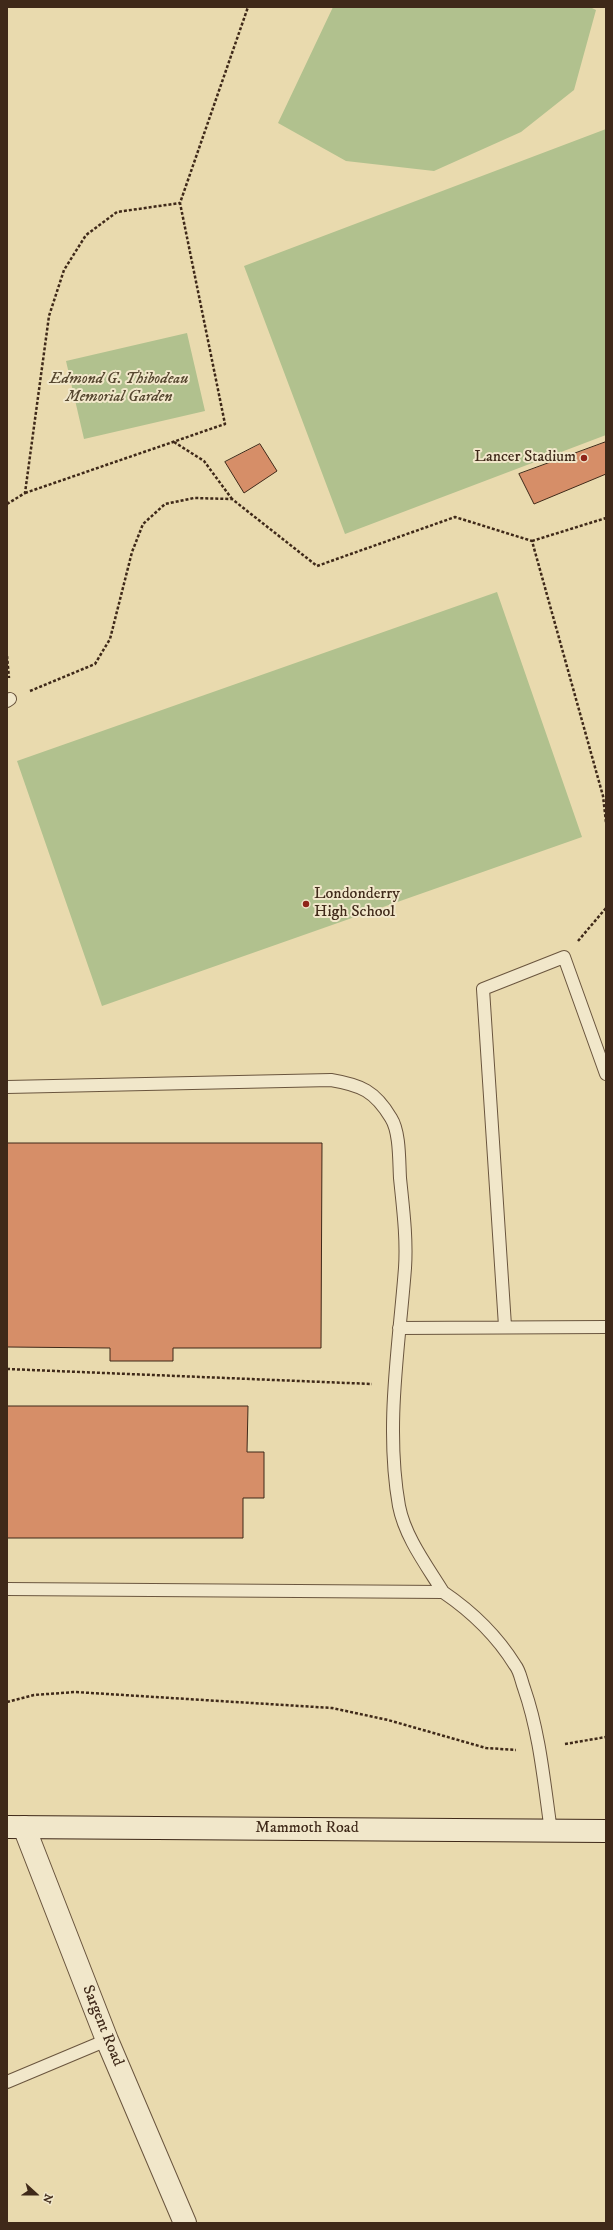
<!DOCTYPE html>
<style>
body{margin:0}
#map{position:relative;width:613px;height:2230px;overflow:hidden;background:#e9daae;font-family:"IM FELL DW Pica",serif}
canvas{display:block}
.frame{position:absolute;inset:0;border:8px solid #3f2919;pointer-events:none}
.north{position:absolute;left:16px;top:2174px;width:40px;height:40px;-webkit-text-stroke:3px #f1e7ca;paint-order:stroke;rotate:111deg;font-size:11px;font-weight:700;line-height:16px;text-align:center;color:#3f2919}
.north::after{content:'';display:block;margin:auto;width:14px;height:18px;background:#3f2919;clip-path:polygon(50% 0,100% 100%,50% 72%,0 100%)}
</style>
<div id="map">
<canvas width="613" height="2230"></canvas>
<div class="frame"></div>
<div class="north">N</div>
</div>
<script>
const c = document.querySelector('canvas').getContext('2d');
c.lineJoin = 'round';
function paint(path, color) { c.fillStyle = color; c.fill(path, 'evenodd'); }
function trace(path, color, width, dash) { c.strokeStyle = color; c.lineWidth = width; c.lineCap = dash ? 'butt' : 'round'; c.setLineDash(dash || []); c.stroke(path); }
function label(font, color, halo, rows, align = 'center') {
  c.font = font + ' "IM FELL DW Pica",serif'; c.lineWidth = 4; c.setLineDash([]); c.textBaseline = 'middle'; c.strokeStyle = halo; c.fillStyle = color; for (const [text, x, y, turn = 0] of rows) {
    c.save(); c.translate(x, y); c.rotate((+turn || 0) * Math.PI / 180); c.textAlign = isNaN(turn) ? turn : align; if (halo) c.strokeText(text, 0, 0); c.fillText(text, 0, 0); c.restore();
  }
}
paint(new Path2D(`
 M333,7H590L596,10L574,90L521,132L434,171L346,161L278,123Z
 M606,129V435L345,534L244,266Z
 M187,333L205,411L84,439L66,361Z
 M497,592L582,837L102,1006L17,761Z`), '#b1c18e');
const building = new Path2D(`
 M606,442V474L534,504L519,474Z
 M260,444L277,471L244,493L225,462Z
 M7,1143H322L321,1348H173V1361H110V1348L7,1347Z
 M7,1406H248L247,1452H264V1498H243V1538H7Z`);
paint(building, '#d68e68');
trace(building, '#3f2919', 1);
const lane = new Path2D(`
 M7,701L10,699
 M7,1087L331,1080C361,1085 375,1091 391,1118C400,1132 399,1161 400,1178C403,1208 407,1238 405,1268C399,1347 385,1427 399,1506C405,1537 427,1566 443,1592
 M505,1326L483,989L564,957L606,1074
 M399,1328L606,1327
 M7,1589L443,1592C471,1611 497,1636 515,1665C520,1671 521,1680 524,1688C540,1734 544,1783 551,1831
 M7,2082L107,2040`);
const street = new Path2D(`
 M24,1827L107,2040L185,2223`);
const secondary = new Path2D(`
 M7,1827L606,1831`);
trace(lane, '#6a553e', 14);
trace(street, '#6a553e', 24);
trace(secondary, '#3f2919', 24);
trace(new Path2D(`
 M174,442L204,461L232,499
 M25,493L225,424L180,203L248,7
 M7,504L25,493L49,316L64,270L86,235L117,212L180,203
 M532,541L606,518
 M7,656L9,678
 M30,691L95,664L110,639L132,552L143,524L165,504L194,498L232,499L317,566L455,517L532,541L603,796L606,822
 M578,941L606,908
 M7,1369L372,1384
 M7,1702L34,1695L75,1692L332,1708L388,1720L486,1748L516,1750
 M565,1744L606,1737`), '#3f2919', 2.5, [3, 2]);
trace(lane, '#f1e7ca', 12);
trace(street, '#f1e7ca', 22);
trace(secondary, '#f1e7ca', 22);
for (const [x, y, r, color] of [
 [584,458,4,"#8f2418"],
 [306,904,4,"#8f2418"]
]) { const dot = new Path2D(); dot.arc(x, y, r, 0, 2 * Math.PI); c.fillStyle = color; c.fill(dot); trace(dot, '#f1e7ca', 1.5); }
label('italic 16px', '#564730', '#f1e7ca', [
 ["Edmond G. Thibodeau",119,380],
 ["Memorial Garden",119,398]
]);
label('16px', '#3f2919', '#f1e7ca', [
 ["Lancer Stadium",576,458],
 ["Londonderry",314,895,"left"],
 ["High School",314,913,"left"]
], 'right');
label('16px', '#3f2919', '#f1e7ca', [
 ["Mammoth Road",307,1829],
 ["Sargent Road",102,2026,68]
]);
</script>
